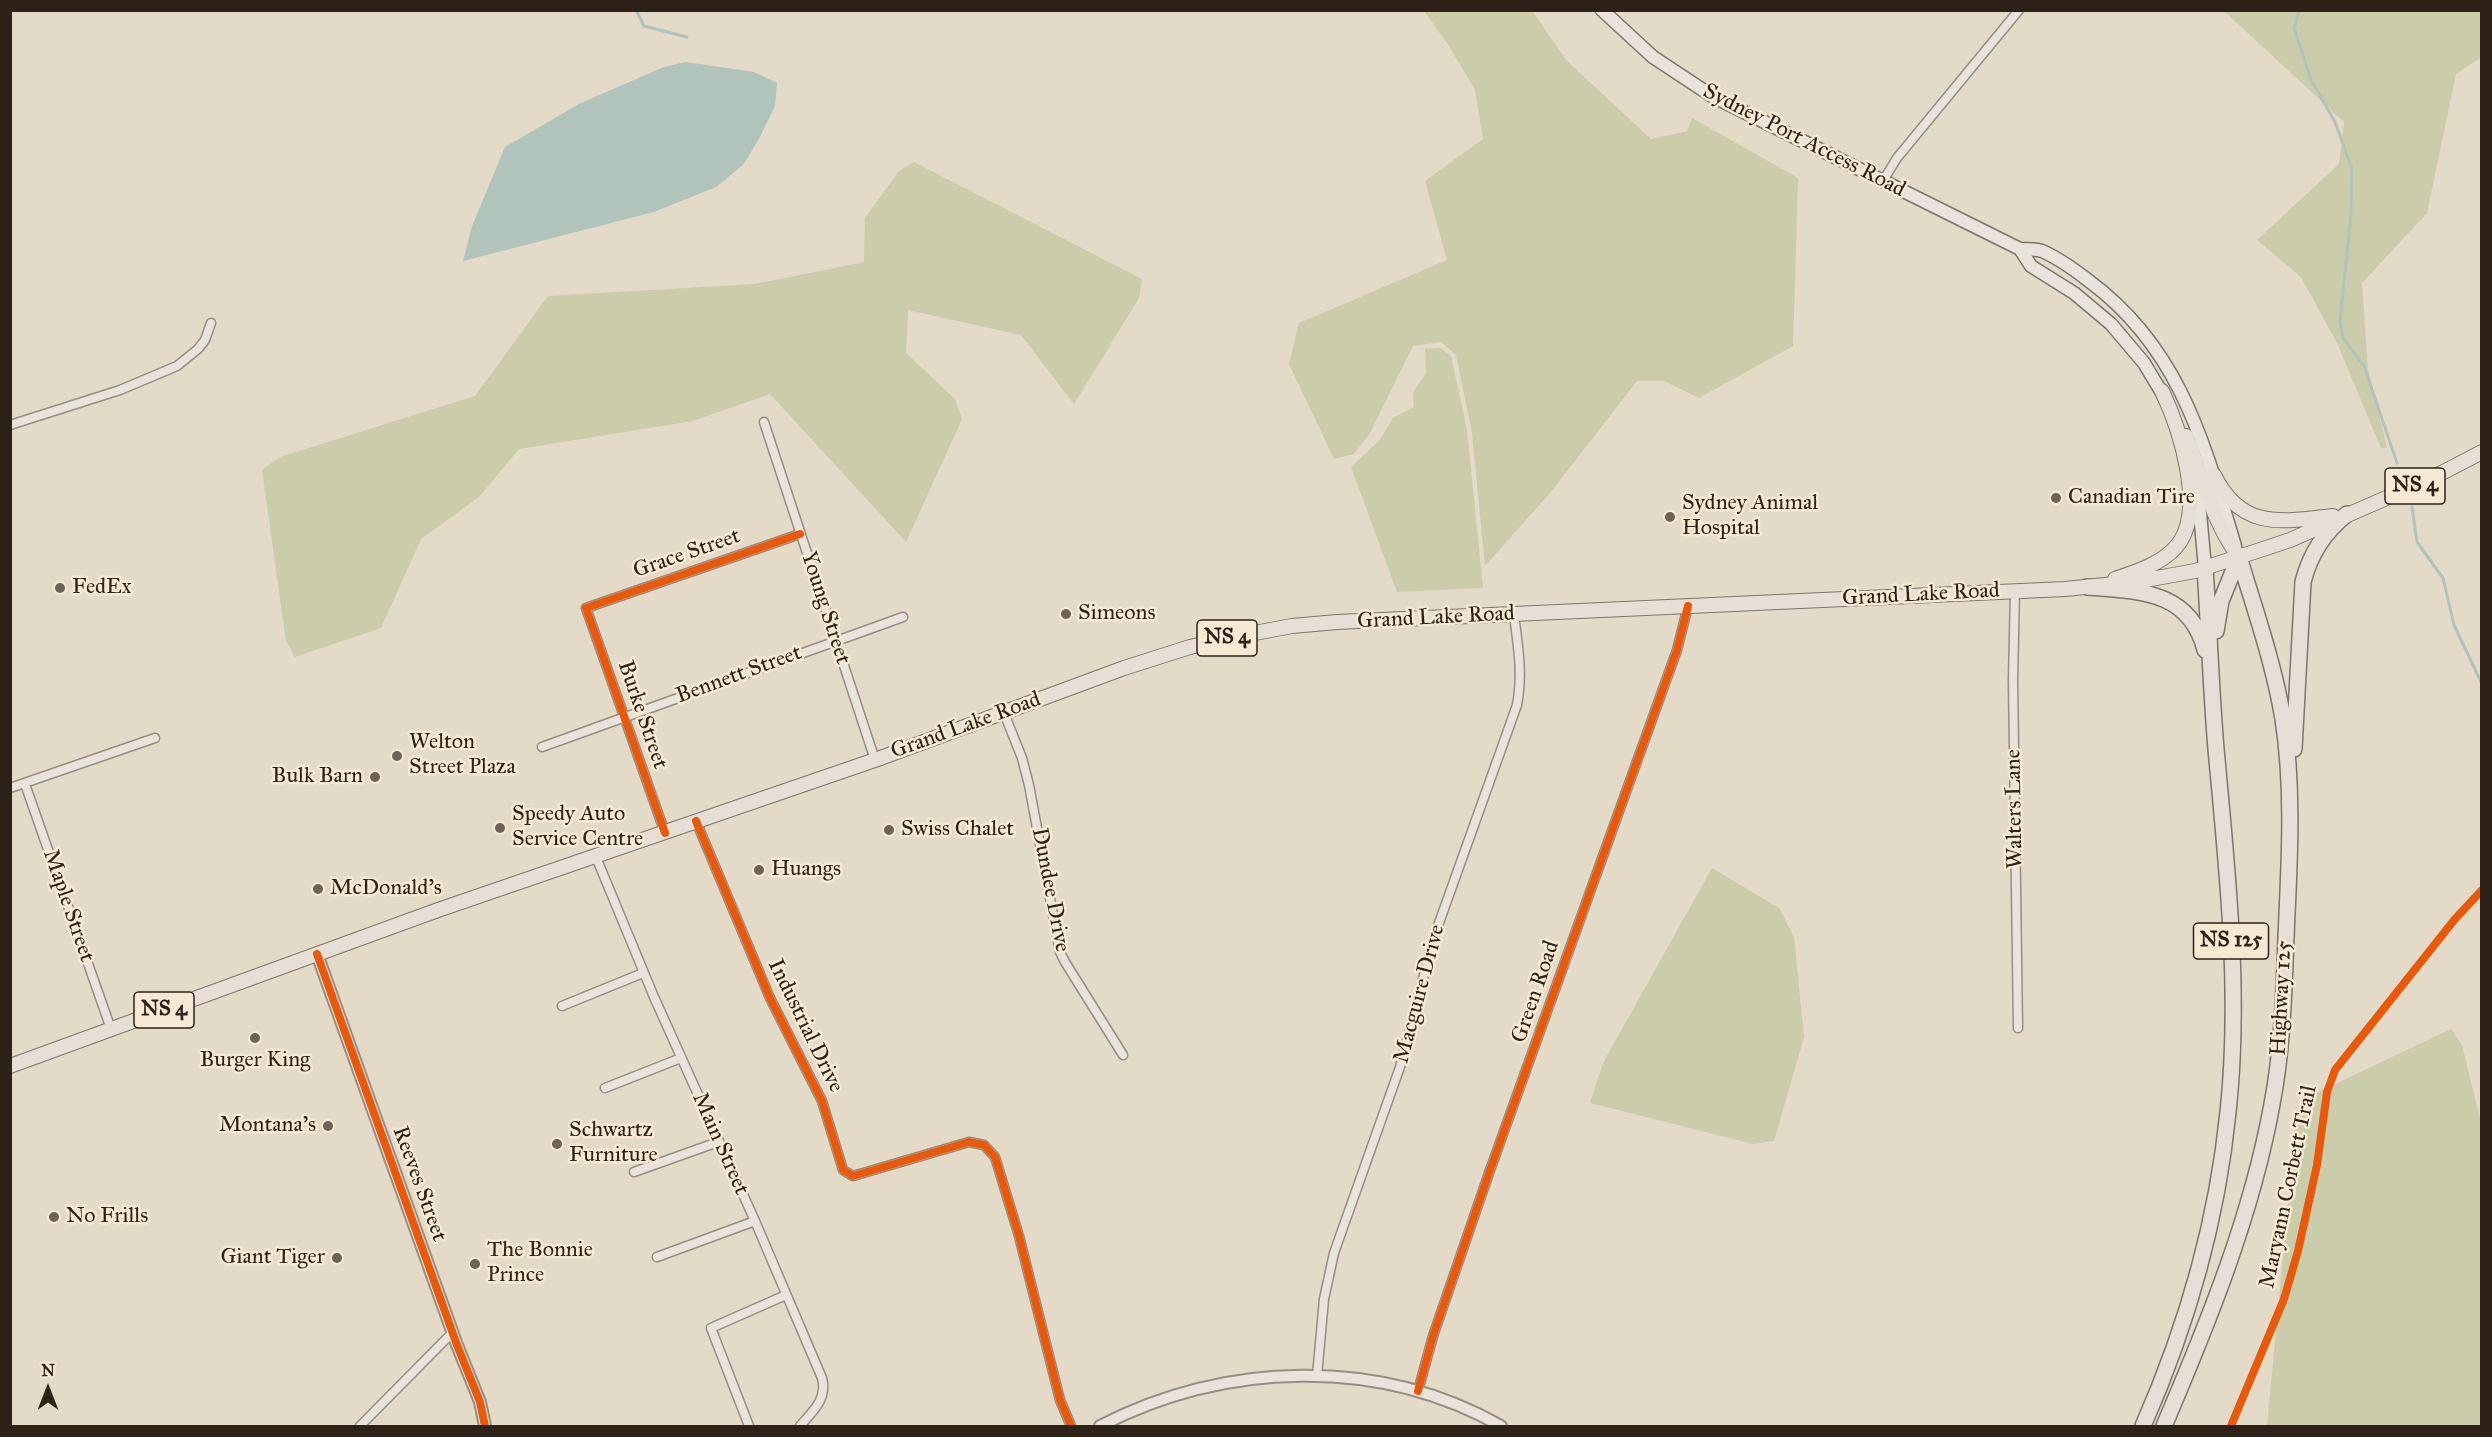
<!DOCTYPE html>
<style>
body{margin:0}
#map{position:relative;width:2492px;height:1437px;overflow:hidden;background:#e3dac7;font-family:"IM FELL Great Primer",serif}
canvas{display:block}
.frame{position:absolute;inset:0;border:12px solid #2e2218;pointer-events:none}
.north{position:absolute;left:18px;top:1359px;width:60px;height:60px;-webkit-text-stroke:4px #f5e9d3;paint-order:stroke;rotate:0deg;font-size:16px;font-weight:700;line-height:24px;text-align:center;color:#2e2218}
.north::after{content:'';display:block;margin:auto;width:21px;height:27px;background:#2e2218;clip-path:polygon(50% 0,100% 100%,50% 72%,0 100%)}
</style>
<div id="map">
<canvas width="2492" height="1437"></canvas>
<div class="frame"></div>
<div class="north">N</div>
</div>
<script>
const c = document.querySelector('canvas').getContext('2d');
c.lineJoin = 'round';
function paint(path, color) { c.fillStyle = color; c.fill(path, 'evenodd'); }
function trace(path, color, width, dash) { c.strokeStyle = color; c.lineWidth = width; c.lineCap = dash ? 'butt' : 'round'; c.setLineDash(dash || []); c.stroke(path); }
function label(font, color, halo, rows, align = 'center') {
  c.font = font + ' "IM FELL Great Primer",serif'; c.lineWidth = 5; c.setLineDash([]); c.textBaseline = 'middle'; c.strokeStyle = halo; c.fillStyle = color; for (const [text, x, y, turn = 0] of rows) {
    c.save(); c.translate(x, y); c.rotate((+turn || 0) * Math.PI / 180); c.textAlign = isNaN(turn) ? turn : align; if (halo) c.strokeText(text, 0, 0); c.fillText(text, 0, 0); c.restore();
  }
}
paint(new Path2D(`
 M1424,11H1532L1568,62L1651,139L1687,131L1692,118L1798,178L1793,346L1699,398L1664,381H1637L1550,493L1485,566L1472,433L1456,355L1441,342L1413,346L1370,433L1354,454L1334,459L1289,364L1299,323L1447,260L1425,181L1483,139L1475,90L1449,46Z
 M2224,11H2481V57L2456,74L2427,213L2362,283L2368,369L2387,448H2381L2337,343L2301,277L2257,240L2339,164L2344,122Z
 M914,162L1142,279L1139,298L1074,404L1021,335L908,310L906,353L955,399L962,419L906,542L770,394L693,421L519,449L479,497L421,539L381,628L295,657L286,641L262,470L280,457L475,396L548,296L755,284L864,262L865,218L899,171Z
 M1440,348L1451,356L1467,430L1483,588L1397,592L1351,467L1379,441L1393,418L1414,407L1413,392L1426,374L1425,349Z
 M1712,868L1779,908L1794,937L1804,1037L1774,1141L1753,1144L1590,1103L1603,1063Z
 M2451,1029L2462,1045L2481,1123V1426H2267L2297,1110L2312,1095Z`), '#cbcca9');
paint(new Path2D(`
 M686,62L754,72L777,83L775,106L759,139L743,165L716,187L654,212L463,261L472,226L505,147L581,103L664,67Z`), '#b1c4bb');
trace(new Path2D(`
 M636,10L644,26L687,37
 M2299,10L2294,28L2311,80L2335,122L2352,169L2351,215L2340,322L2343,338L2364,366L2397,463
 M2412,507L2417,542L2443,578L2454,625L2482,684`), '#b1c4bb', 3);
const minor = new Path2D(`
 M1883,181L1897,158L2019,10
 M764,422L875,760
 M10,425L120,390L177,366L198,349L205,340L211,323
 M2015,590L2013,680L2018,1028
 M1004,713L1022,758L1029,785L1060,952L1065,962L1123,1055
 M542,747L903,617
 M25,784L111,1029
 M10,788L155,738
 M696,821L770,998L822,1101L843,1170L853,1176L969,1142L984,1145L995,1157L1019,1236L1060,1400L1071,1426
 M665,833L586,608L800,534
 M596,857L654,997L755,1221L822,1378C828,1399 812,1412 800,1426
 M562,1006L643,973
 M605,1088L681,1058
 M634,1172L718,1142
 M657,1257L755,1221
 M1317,1376L1324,1299L1334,1253L1400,1067L1434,937L1517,705C1523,672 1518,647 1514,615
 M1418,1391L1433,1336L1489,1173L1677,650L1688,606
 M360,1426L453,1332
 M749,1426L711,1328L786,1295`);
const tertiary = new Path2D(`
 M317,954L457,1345L480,1402L485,1426
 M1100,1426C1225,1362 1377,1356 1501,1426`);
const secondary = new Path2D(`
 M1602,10L1653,57L1712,96L2020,249C2027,249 2036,249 2042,251C2058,258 2075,270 2089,281C2180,348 2204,443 2235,546
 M2020,249L2031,266L2074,293L2111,324L2144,363L2165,398
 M2193,473L2200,513L2205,568`);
const primary = new Path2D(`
 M2186,436C2202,476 2212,521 2239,557
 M2214,475C2241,530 2280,522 2333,516
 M2115,579C2136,572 2161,564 2176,547C2207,512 2180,429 2162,391
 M10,1066L438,910L875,760L1124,668L1190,647L1228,638L1292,626L1337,622L2065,589L2135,582L2195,571L2257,551L2290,540L2430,479L2482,452`);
const motorway = new Path2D(`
 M2087,587C2138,591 2190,590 2205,650
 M2216,631L2221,601L2239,557
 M2294,749L2303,582C2310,554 2324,532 2347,514
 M2143,1426C2187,1326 2217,1222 2228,1112C2241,992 2227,869 2216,749C2211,689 2209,628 2205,568
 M2164,1426C2208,1323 2252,1215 2272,1104C2284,1042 2284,977 2287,914C2290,850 2293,783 2283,719C2274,664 2255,610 2239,557`);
trace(minor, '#958e82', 11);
trace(tertiary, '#958e82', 14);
trace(secondary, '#7c756b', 15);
trace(primary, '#7c756b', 16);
trace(motorway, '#7c756b', 18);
trace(minor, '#e9e4db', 8);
trace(tertiary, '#e9e4db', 10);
trace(secondary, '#e9e4db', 12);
trace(primary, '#e5dfd5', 14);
trace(motorway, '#e5dfd5', 15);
trace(new Path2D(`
 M696,821L770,998L822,1101L843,1170L853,1176L969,1142L984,1145L995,1157L1019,1236L1060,1400L1071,1426
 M665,833L586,608L800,534
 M317,954L457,1345L480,1402L485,1426
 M1418,1391L1433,1336L1489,1173L1677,650L1688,606
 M2231,1426L2284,1299L2298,1251L2317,1165L2327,1092L2335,1070L2455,919L2482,890`), '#e8590c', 8);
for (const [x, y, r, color] of [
 [2056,498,6,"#6d6255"],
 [1670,517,6,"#6d6255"],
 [60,588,6,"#6d6255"],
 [1066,614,6,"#6d6255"],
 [397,756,6,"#6d6255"],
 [375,777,6,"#6d6255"],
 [500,828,6,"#6d6255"],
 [889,830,6,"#6d6255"],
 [759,870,6,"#6d6255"],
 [318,889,6,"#6d6255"],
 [255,1038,6,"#6d6255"],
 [328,1126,6,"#6d6255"],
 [557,1144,6,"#6d6255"],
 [54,1217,6,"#6d6255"],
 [337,1258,6,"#6d6255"],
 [475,1264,6,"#6d6255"]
]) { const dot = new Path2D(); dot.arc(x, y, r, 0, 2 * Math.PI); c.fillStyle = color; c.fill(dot); trace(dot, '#f5e9d3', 2); }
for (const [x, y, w] of [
 [2415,486,60],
 [1227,638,60],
 [2231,941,75],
 [164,1010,60]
]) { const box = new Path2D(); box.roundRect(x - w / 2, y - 18, w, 36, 4.5); c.fillStyle = '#f5e9d3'; c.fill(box); trace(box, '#2e2218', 1.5); }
label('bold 21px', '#2e2218', null, [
 ["NS 4",2415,486],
 ["NS 4",1227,638],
 ["NS 125",2231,941],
 ["NS 4",164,1010]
]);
label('22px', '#2e2218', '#f5e9d3', [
 ["Sydney Port Access Road",1804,141,27],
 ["Grace Street",687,554,-19],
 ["Grand Lake Road",1921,595,-3],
 ["Young Street",825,608,72],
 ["Grand Lake Road",1436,618,-3],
 ["Bennett Street",739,675,-20],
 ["Burke Street",642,715,71],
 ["Grand Lake Road",966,726,-20],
 ["Walters Lane",2015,809,-91],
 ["Dundee Drive",1050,890,79],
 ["Maple Street",68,906,71],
 ["Green Road",1536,992,-71],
 ["Macguire Drive",1420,994,-75],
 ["Highway 125",2282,998,-87],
 ["Industrial Drive",805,1026,64],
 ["Main Street",720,1144,66],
 ["Reeves Street",419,1184,70],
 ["Maryann Corbett Trail",2289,1187,-78]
]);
label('22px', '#2e2218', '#f5e9d3', [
 ["Canadian Tire",2068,498],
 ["Sydney Animal",1682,504],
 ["Hospital",1682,529],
 ["FedEx",72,588],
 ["Simeons",1078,614],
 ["Welton",409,743],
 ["Street Plaza",409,768],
 ["Bulk Barn",363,777,"right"],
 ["Speedy Auto",512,815],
 ["Service Centre",512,840],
 ["Swiss Chalet",901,830],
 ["Huangs",771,870],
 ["McDonald's",330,889],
 ["Burger King",255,1061,"center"],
 ["Montana's",316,1126,"right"],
 ["Schwartz",569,1131],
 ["Furniture",569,1156],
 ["No Frills",66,1217],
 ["The Bonnie",487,1251],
 ["Prince",487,1276],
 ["Giant Tiger",325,1258,"right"]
], 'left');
</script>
